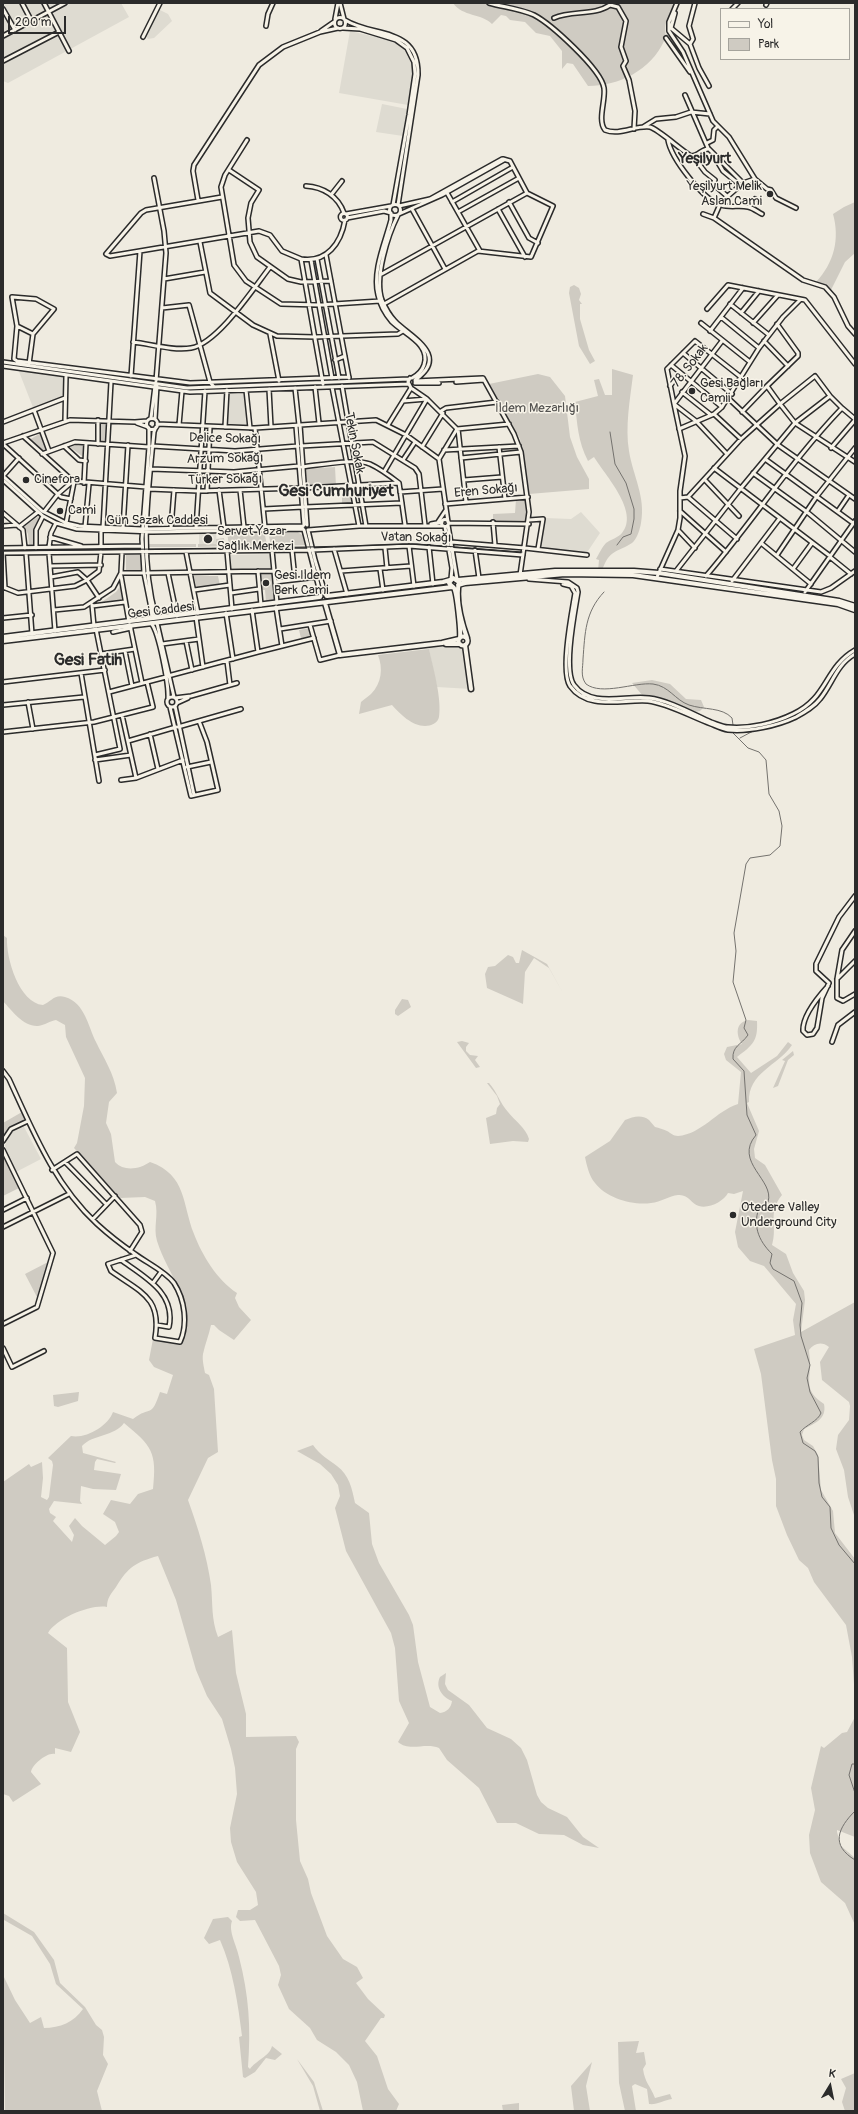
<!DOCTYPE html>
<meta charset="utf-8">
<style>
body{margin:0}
#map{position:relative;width:858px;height:2114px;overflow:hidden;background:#efebe0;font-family:Pangolin,sans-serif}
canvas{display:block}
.frame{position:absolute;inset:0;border:4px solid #2b2b2b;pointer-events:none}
.legend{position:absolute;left:720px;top:8px;width:130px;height:52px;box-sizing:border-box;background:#f7f3e8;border:1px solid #a5a39c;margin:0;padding:5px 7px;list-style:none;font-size:12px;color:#2b2b2b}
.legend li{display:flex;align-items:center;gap:8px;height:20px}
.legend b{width:20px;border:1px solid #a5a39c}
.north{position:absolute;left:810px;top:2066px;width:40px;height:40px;-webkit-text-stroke:3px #f7f3e8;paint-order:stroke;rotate:10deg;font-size:11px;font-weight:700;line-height:16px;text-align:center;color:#2b2b2b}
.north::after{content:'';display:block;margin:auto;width:14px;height:18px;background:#2b2b2b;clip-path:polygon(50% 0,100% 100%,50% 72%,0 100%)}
.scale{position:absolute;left:8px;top:16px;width:58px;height:18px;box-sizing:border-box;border:2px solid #2b2b2b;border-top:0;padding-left:5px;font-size:12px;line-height:14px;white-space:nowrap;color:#2b2b2b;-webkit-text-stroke:3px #f7f3e8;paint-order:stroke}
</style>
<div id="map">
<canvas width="858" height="2114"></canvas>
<div class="frame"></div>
<ul class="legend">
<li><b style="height:5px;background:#f7f3e8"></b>Yol</li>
<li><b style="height:11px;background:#cfcbc2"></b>Park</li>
</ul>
<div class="north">K</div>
<div class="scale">200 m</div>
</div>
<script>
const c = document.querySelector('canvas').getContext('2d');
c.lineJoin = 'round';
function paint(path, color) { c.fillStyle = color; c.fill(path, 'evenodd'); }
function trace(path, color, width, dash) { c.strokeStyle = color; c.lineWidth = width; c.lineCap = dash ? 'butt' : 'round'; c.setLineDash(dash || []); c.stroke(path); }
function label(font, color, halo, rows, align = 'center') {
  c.font = font + ' Pangolin,sans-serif'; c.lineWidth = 3; c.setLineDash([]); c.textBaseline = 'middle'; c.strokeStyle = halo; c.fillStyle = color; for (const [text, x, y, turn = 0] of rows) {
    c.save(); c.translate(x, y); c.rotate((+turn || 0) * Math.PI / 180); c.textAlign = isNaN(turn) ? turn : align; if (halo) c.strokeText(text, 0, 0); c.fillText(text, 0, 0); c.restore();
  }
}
paint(new Path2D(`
 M3,3H121L129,17L8,83L3,81Z
 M158,9L168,14L172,21L154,38L148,39L145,35Z
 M350,31L393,41L407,52L413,69L408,105L339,93Z
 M382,104L407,109L403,136L376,132Z
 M18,369L66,376L65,398L34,410Z
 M227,390H246L250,428L225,427Z
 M581,512L600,533L586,554L540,548L545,518L571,519Z
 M199,534H216L217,544H199Z
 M271,554L272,571L231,572V555Z
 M442,643L463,645L471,689L437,687L428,645Z
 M23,1125L41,1159L16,1172L6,1152L5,1145L12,1131Z`), '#dedbd1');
paint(new Path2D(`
 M453,3H676C673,9 669,16 666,23C664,29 667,35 664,41C651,70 619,86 588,86L573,64L567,63L562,69V51L550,36L536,33L525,22L510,20L506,16L501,15L492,24C481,13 463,17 453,3Z
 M855,202V253L845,262L831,290L825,285L816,282C834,263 840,239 833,214L844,207Z
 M574,285L579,288L581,294L579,300L582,304H580V319L589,350L595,361L590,364L579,346L569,293L570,287Z
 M612,369L633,375C630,399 625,427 629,451C633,476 646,497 641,523C640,529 637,539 632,543C618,552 608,550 602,571H598L599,560L596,559C599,554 602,547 606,543C611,539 618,538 622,533C640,512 605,475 594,457L588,461C578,442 577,423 575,402L598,396L594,380L599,379L605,395H612Z
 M538,374L550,377L565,396L570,437L577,457L589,479V489L529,494L520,439L489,384Z
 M100,424H108L107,444H100Z
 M41,433L48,451L43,453L29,440Z
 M76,445L86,446V459L70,447Z
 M335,467L336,486L307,488L306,469Z
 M342,487H351L353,505H342Z
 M516,499H526L527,521H493V514L515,513Z
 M39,516L34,533V546H29L28,534L24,526Z
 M295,530L302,535L305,545L271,546L268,531Z
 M264,531L267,545L229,546L227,532Z
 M224,538L225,546L198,547V544H216V539Z
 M149,544H196V547H149Z
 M126,555H142V571L126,572Z
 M272,573L275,600L266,602L265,590H261L259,574Z
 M194,576H218L220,586L197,590Z
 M121,585L125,602L99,604L116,592Z
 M311,628L314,639L302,642L299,630Z
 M429,649C433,667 442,699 439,717C438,723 431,726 425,726C412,726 400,714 392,705L359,714L361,702C364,699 368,697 371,694C382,683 383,668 378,655Z
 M652,680L670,684L686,699L701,700L704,707L700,711L695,712L657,698L643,696L632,683Z
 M3,935L7,938C6,958 19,1003 43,1005C51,1002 54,994 65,997C85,1003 88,1026 96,1042C104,1059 114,1073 117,1093L109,1102L106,1123L111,1134L115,1162C124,1172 140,1169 150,1162C187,1175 182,1204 194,1234C202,1255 217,1280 237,1293L235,1298L239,1307L251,1320L234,1340L219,1330L214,1325H211C209,1335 205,1344 203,1354C202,1360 204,1367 205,1373L209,1375L214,1389L218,1452L208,1458L188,1500C198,1528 207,1556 211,1585C213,1605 211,1618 218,1637L232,1630L236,1673L246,1714V1737L296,1736L299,1742L296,1749V1820L300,1861L308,1879L311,1893L327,1936L343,1959L357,1967L363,1978L356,1983L368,1999L385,2015L384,2018H381L365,2041L377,2056L388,2089L399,2104L396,2111H363L357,2082L349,2065L336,2052L317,2040L310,2028L289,2009L278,1985L281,1975L279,1966L255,1920L240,1921L236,1917L238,1910H250L258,1905L256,1892L237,1862L231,1842L230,1828L237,1794L235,1768L231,1749L222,1719L207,1696L196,1670L176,1600L158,1556C136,1562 128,1567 116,1587C111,1594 107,1598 107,1607C91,1604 57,1618 48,1633L67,1648L68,1702L80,1732L71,1752L55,1748V1754C47,1752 32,1765 31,1772L41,1784L13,1802L9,1796L3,1794V1482L29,1464L31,1467L42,1462L43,1478L41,1497L47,1500L49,1497L53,1465L52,1461L48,1458L71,1436C86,1439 108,1426 113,1412L133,1419C151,1405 151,1419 160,1392L167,1394L173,1375L154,1367L149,1360L153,1339L182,1344C198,1305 168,1276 157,1241C153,1227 159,1215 155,1201L145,1197L120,1198L74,1148L77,1143L84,1106L85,1078L66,1037L65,1025L56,1020C50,1021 45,1025 38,1026C24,1027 12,1011 3,1001ZM124,1423C152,1446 157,1452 153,1489L138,1494L130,1504L111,1500L103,1514L115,1522L119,1532L116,1536L105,1545L82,1526L75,1518L69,1526L74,1535L72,1542L53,1521L56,1517L50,1513L49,1509L54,1501L82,1504L80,1501L81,1486L93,1489L116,1490L121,1474L94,1470L95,1462L97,1459L115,1463L116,1462L83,1453L82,1446C93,1434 114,1437 124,1423Z
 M522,950L547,964L563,993L549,968L534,958L525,972L523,1004L487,988L485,974L488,967L495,966L508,955L513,957L516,963H519Z
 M402,999L408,1000L411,1007L398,1016L395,1014V1010Z
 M748,1020L757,1021C758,1041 753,1045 737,1057L751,1073L777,1056L788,1042L792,1045C778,1066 748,1072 749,1102L747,1103L759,1131L754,1149L755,1158L765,1165L782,1195C767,1213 778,1226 772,1245L786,1254L793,1273L804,1291L805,1300L801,1332L855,1302V1518L848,1497L844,1470L836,1449L838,1435L849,1420L850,1406L849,1402L822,1380L820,1362L829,1347C822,1341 814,1343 809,1350C809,1354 810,1358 810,1363C810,1382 804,1391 824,1404C827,1419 815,1423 804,1429L802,1435L804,1440L813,1446L818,1455L821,1490L833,1511L835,1533L855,1559V1698L852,1657L846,1625L814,1582L808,1568L799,1560L787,1535L776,1506V1479L772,1460L761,1374L754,1349L795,1335L793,1320L796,1304L764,1266L750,1261L738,1247L735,1232L743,1191L734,1194L728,1193C724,1201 709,1209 699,1206C691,1204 689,1194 678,1195C669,1196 661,1202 651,1203C634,1206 606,1198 595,1183C589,1176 587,1166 585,1157L610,1141L625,1120C633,1117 641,1114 649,1120C651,1122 653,1125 655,1127C659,1128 663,1129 667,1131C671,1133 673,1136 678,1136C702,1134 716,1111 738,1104L741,1072L726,1060L724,1054L727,1047L742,1044C736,1035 735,1023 748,1020Z
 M462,1041L469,1043L466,1047V1051L470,1055L478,1056L475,1060L480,1067L476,1068L457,1042Z
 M793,1051L794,1055L788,1060L778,1086L773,1088L785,1061L782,1060Z
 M487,1083H489C497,1092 500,1103 508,1112C515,1121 526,1128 529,1139L528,1142L513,1141L490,1144L486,1118L496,1114L497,1108L500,1104L497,1096Z
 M22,1112L25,1117L24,1121L9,1129L3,1137V1123Z
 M3,1154L19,1188L3,1196Z
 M50,1261L38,1299L25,1274Z
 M79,1392L78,1401L58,1407L54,1406L53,1395Z
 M313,1445C320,1455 328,1459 337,1466C349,1475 352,1488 355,1503L369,1513L372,1544L379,1563L409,1615L413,1625L418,1662L430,1707L440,1713C447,1712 451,1708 452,1701C442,1697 435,1687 440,1677L446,1673L445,1684L448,1690L469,1705L487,1728L511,1739L521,1748L527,1760L537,1795L541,1802L548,1808L567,1817L583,1837L599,1848L583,1845L564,1835L539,1834L516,1823H497L479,1788L447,1760L439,1748C426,1742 409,1752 398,1742L409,1723L399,1701L395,1648L391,1633L346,1551L335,1508L340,1496L338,1485L331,1474L320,1464L297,1451Z
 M855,1717V1837L837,1830V1832L841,1846L855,1858V1925L845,1903L821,1882L810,1853L809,1835L815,1810L811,1788L821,1746L824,1748L842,1733L847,1732Z
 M3,1913L34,1932L54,1960L60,1983L85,2007L96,2025L102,2030L104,2037L103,2055L108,2064L97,2091L102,2111H5L3,1975L15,2000L30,2023L41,2017L44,2028C60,2028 74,2022 83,2009L56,1984L50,1964L32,1936L4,1920Z
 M228,1917L232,1921C228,1931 237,1946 239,1957C249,1996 251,2027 248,2067L250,2069C255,2061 270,2056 272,2046L282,2054L275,2060L266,2058L255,2072L245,2078L243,2077L239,2037L242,2036C238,2004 233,1969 220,1940L209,1944L204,1938L213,1919Z
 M639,2041L636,2053L644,2052L646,2064L643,2069C645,2083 650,2085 655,2098L670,2094L672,2099C664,2100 657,2105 649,2104L647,2089L635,2084L632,2086L636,2111H625L619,2083L618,2042Z
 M297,2059L314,2082L323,2111H320L313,2086Z
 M592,2062L586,2086L590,2111H574L571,2086Z
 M855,2073V2111H845L842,2102L846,2088L841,2079Z
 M519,2103V2111H503L502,2105Z`), '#cfcbc2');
trace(new Path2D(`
 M610,432L615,464L626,483L634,509V519L631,534L623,537L617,545
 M604,592C585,612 585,633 583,659C583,668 580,676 586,684C602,696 634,682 653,684C669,686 675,700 689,705C704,710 722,707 732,718L733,725
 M800,716L815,707L830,687
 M733,733L748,748L759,752L766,760L769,794L779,811L782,826L780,846L770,855L750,858L746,864L734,933L736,951L733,982L746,1020L744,1028L748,1035C741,1045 732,1046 733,1059L744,1071L747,1115L756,1135C733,1162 775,1180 768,1202L760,1205C752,1225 758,1240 772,1254L770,1263L773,1269L794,1281L802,1303L800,1325L801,1336L810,1365L807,1378L810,1392L821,1413C818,1421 806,1425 800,1432L803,1443L815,1451L818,1457L819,1483L822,1497L830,1507L831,1528L839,1545L855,1564
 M740,738L755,730
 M855,1764H852L849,1775L855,1793
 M855,1811C838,1828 830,1845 855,1860`), '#74726e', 1);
const minor = new Path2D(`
 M22,3L32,22
 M44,3L69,51
 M340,3L344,19
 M489,3C503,7 521,9 534,15C551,24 601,69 604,88C606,100 597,120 605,130C620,136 635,125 650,127C658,129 681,150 691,156C699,156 702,148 709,149L743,183L721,202L714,218
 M677,3L669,22V31L683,52L713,121L729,137L755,179L743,183
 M766,5L767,3
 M3,9L15,30
 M732,9L738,3
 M675,13L671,28L690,44L699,68L709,86
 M334.5 23a5.5 5.5 0 1 1 11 0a5.5 5.5 0 1 1-11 0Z
 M554,18C572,10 594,16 610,5L618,7L626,21L621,47L626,61L623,66L629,80L635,111L634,129
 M335,19L338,3
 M345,20C374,38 419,26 418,75L398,205
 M266,26L268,14L273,3
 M343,28L360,29L396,40L407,48L414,62L415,74L409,115L393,205
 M321,31L334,22
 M3,36L65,3
 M143,37L160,3
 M666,38L690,72
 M690,44L693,39L689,26L695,3
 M3,61L59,32
 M685,95L708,148
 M643,127L656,119L676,117L691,112L710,114
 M247,140L225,175L221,187L234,265L246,281L281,304L319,305L380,301
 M668,140C671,158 703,200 721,205C730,208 739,205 748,207C753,208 758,212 762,214
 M707,143L713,140L714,130L718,126
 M693,156L705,172L715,180L713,184L728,197
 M714,156L723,171L740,185
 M229,170L259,190L251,203L248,218L250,242L257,257L288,279L301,282L331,281
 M154,178L164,231L166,253L156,381
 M755,179L767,189L771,190L776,198L796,208
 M306,186C323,187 338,196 344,213
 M446,191L480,251
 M331,195L342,181
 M222,197L146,210L141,213L106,254L110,256L259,231L270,235L282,251L301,259L323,384
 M198,200L193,171L194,165L259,65L283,47L320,32L338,28
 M452,202L513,167
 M509,202L529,238L538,243
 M389.5 210a5.5 5.5 0 1 1 11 0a5.5 5.5 0 1 1-11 0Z
 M749,207L755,199
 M412,209L445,269
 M498,209L525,257
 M458,212L519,178
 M391,213V220C385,243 372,271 378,295C380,305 385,314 392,322C404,334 431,344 424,365C422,371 418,375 412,378
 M340.5 217a3.5 3.5 0 1 1 7 0a3.5 3.5 0 1 1-7 0Z
 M346,214L391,206
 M399,214L442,195L504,160L502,159L430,199L399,206
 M703,214L714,218L803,280L825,287L834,297L848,326L855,334
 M398,215C388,235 374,278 382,300C385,307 389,315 395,321C410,337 451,355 415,380
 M347,218L384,211L391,213
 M200,242L210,293L253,325L277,336L315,337L398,334L403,331
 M326,255L349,378
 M301,259C327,263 341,243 345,220
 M317,259L339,378
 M311,260L332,378
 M380,275L527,193
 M164,279L205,272
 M384,304L478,251L531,257L553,206L527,193L510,161L503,159
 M730,304L769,335
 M162,308L189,305L210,382L214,387
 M707,309L728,285L805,300L855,364
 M741,313L759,291
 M721,317L759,348
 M701,323L750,362
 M753,323L778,295
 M17,326L14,359L17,361L190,383L349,377
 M710,331L743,288
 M270,334L279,381
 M764,341L788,366
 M133,342C151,344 173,351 191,348C218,343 253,289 270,267
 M683,353L732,394
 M335,360L345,356
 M3,362L187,388L409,379
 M29,364L33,334L54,309L36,299L12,297L17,326L33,334
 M671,365L722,407
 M3,366L190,392L409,384
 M131,376L140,251
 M415,381L483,378L514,434L521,452L529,512L520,575
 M456,382L484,380
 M415,383H439
 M342,386L366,526
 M670,386L680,373
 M767,386L798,356V353L777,324
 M315,387L319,423
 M332,387L359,526
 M295,388L299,425
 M269,389L271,427
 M246,390L250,428
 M682,392L711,415
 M830,396L815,376L780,404L795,423L855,462
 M728,398L778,445L855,499
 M403,401L427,399L457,429
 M34,410L49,451
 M441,411L446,408L497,402
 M714,414L741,439
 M151,418L155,386
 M146.5 424a5.5 5.5 0 1 1 11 0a5.5 5.5 0 1 1-11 0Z
 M155,419L157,386
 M98,420V444
 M65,421L66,376
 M3,422L65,398
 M137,423L148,427
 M157,424L255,428L376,420L406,435L439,459L448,522
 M179,425L182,391
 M300,425L307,525
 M388,425L411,388L408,382L410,378
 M296,426L304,525
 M156,427L154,432C148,495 139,556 156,617
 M225,427L227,390
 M149,428V447L142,539L144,573L153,618
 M255,428L265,527
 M458,429L466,502
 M679,429L714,414L722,407L759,348L783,317L800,300
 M23,436L73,481L146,487
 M3,443L70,420L135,422L147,421
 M3,444L61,497L71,499
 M64,446L79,460L86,461
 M152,446L235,451L298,446
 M301,446L373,442L415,468L419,474L425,525
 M422,447L443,413
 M499,447L505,499
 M831,448L855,420
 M444,450L519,446
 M42,454L75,442L149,447
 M727,454L696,421L674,404L667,369L695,341L742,378
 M461,458L521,452
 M439,459L457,429L509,424
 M765,459L853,523
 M403,460L415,442
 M302,467C320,465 355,458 370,464C381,469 390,476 399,483L405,525
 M714,468L830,556
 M151,469L234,472L299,466
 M384,472L427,399L411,388
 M753,473L807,512L855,552
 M3,476L42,511L66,523L79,526L142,529L303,526
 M3,476L19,458
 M3,480L43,516L56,523L77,529L153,532L303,529
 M464,480L502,477
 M705,480L739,516
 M84,483L86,443
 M304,488L398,483
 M149,489L198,491L301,488
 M219,490L224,528
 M240,490L244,527
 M207,491L210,427
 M400,492L443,489
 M688,497L737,539
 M680,498L688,497L741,439L780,404L767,386L742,412
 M445,504L528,497
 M305,507L402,503
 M264,509L303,507
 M680,511L726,552
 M838,511L849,495
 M44,512L58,494L73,481
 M3,513L23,530L25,548
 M441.5 523a3.5 3.5 0 1 1 7 0a3.5 3.5 0 1 1-7 0Z
 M529,520L543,519L538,549
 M438,522L446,510
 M493,522L495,545
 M66,523L74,482
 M449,523L529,524
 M431,524L442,522
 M448,525L457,579
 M3,526L17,525
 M19,527L38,512
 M85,527L89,484
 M445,527L452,568L451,579
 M103,528L111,382
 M123,528L128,445
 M171,528L174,490
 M196,528L205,391
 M304,530L321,596
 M308,530L359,526H443
 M308,530L315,560L326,596
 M678,530L695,548
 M50,537L81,546
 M451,542L525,548L587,555
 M761,543L811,584
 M101,546V531
 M409,546L414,586
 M49,547L51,533L56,523
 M429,547L433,584
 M3,548L142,546
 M36,548V530L43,516
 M385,548L387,568
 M334,549L347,594
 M272,550L277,603
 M292,550L295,579
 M475,550L479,578
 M227,551L232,609
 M186,552L198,613
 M3,553L312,550L409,546L523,555
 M3,553L5,588
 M26,553L32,634
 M49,553L55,631
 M777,555L817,496L855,448
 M830,557L851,574
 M50,566L101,565
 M380,569L383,590
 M660,569L821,592L831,588L855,571
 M793,569L812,543
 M258,571L261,605
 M341,571L411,566
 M676,571L741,488L795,423L830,396L842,408
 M121,573H144
 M147,573L274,571
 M168,573L177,616
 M121,576L129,622
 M706,576C753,521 792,460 842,408L855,419
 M51,577L78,572L87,580L99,598
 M657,577L678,530L680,518V491L685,456L674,404L722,341
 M529,579L568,582L577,588L578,592C575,611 563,670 574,685C591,708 625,695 649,698C668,700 693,714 711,722C717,724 723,727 728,727C749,729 775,723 793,714C828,698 824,668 855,650
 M732,581L780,518
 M275,582L317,577
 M563,584L571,586L575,593C572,612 560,671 570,686C588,711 623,699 648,701C667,703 692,717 711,724C716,726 722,729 728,730C749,732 777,726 796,717C805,712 814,707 820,699C833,683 836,665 855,654
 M3,587L18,593L75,586L87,580L99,571L101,552
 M194,590L230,585
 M805,592L855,521
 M231,593L259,589
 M92,605L94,626
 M92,606L125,602
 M54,610L84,607L113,588L121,573L122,552
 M226,613L233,659
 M196,617L203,667
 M3,618L32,615
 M151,623C159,632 169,685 168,699
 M157,623L174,697
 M130,625L142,683
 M310,625L320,660L340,655
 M280,629L331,621
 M113,632L131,628
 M186,641L192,670
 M162,644L199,639
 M282,646L314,638
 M125,651L132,686
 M258,652L282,646L276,607
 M101,654L135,649
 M227,661L230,685
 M81,673L99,781
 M168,676L258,652L252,610
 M3,682L105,670
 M109,692L166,677
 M167 702a5 5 0 1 1 10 0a5 5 0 1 1-10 0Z
 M175,698L191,696L237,683
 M28,702L33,729
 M177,703L188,698
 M3,705L84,697
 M175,706L194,795
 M170,707L191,796L218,790L207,742L199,721
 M122,715L136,778
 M178,727L241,709
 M3,732L94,722L153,707L147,682
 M150,734L158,769
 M128,741L176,727
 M95,755L120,749L96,629
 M95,760L131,755
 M187,767L211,762
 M121,780L136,778L183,760
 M855,931L842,950L837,979V998L843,1001L855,994
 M837,979L855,961
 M828,986C818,997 802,1016 803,1031L807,1035L813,1034L817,1028L822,998L829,983L816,971V964L839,917L855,896
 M832,1042L838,1025L855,1012
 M3,1071L9,1079C33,1131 54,1184 97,1224C109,1235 122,1245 135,1254C147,1263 165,1271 174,1283C185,1300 188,1324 180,1342L155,1338C162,1297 140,1292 111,1271L108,1264L136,1255
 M3,1141L11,1129L28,1121
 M3,1150L53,1253L37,1307L3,1324
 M65,1162L106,1204
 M52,1170L77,1154L140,1225L142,1232L130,1251
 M3,1210L27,1198
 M93,1219L115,1196
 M3,1227L69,1194
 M121,1260C145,1277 176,1293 169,1327L157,1325
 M153,1283L161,1272
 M3,1348L12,1367L44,1351`);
const major = new Path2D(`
 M458,580L555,571H634L659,573L839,601L855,606
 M458,585L465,583L565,574L633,575L838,604L855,610
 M327,596L443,582L450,580
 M325,603L340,655L442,643L459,639
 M458.5 641a4.5 4.5 0 1 1 9 0a4.5 4.5 0 1 1-9 0Z
 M3,637L320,597
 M460,638C461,631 457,593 454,588C452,586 450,585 449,583L453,578L459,582C455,600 461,621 467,638
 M3,641L452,587
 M446,644H460
 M465,645L471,689`);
trace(minor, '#2b2b2b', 6);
trace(major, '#2b2b2b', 7);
trace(minor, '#f7f3e8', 3);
trace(major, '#f7f3e8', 4);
trace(new Path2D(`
 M3,551L308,547L417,544L522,552`), '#2b2b2b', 1);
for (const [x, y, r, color] of [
 [770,194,4,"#2b2b2b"],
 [692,391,4,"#2b2b2b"],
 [26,480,4,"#2b2b2b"],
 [60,511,4,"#2b2b2b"],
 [208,539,5,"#2b2b2b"],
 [266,583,4,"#2b2b2b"],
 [733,1215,4,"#2b2b2b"]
]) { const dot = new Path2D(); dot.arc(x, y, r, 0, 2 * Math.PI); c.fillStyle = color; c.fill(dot); trace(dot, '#f7f3e8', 1.5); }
label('13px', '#2b2b2b', '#f7f3e8', [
 ["Yeşilyurt Melik",762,187,"right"],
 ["Aslan Cami",762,202,"right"],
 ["Gesi Bağları",700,384],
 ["Camii",700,399],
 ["Cinefora",34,480],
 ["Cami",68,511],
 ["Servet Yazar",217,532],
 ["Sağlık Merkezi",217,547],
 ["Gesi Ildem",274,576],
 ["Berk Cami",274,591],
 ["Otedere Valley",741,1208],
 ["Underground City",741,1223]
], 'left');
label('13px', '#2b2b2b', '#f7f3e8', [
 ["78. Sokak",690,366,-52],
 ["Delice Sokağı",225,439,1],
 ["Tekin Sokak",354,443,79],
 ["Arzum Sokağı",225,459,-1],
 ["Türker Sokağı",225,480,-1],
 ["Eren Sokağı",486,491,-5],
 ["Gün Sazak Caddesi",157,521],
 ["Vatan Sokağı",416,538,1],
 ["Gesi Caddesi",161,611,-7]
]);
label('13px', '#545351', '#f7f3e8', [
 ["İldem Mezarlığı",537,409]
]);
label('bold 15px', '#2b2b2b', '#f7f3e8', [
 ["Yeşilyurt",705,159]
]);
label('bold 17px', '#2b2b2b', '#f7f3e8', [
 ["Gesi Cumhuriyet",336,492],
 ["Gesi Fatih",88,661]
]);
</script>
